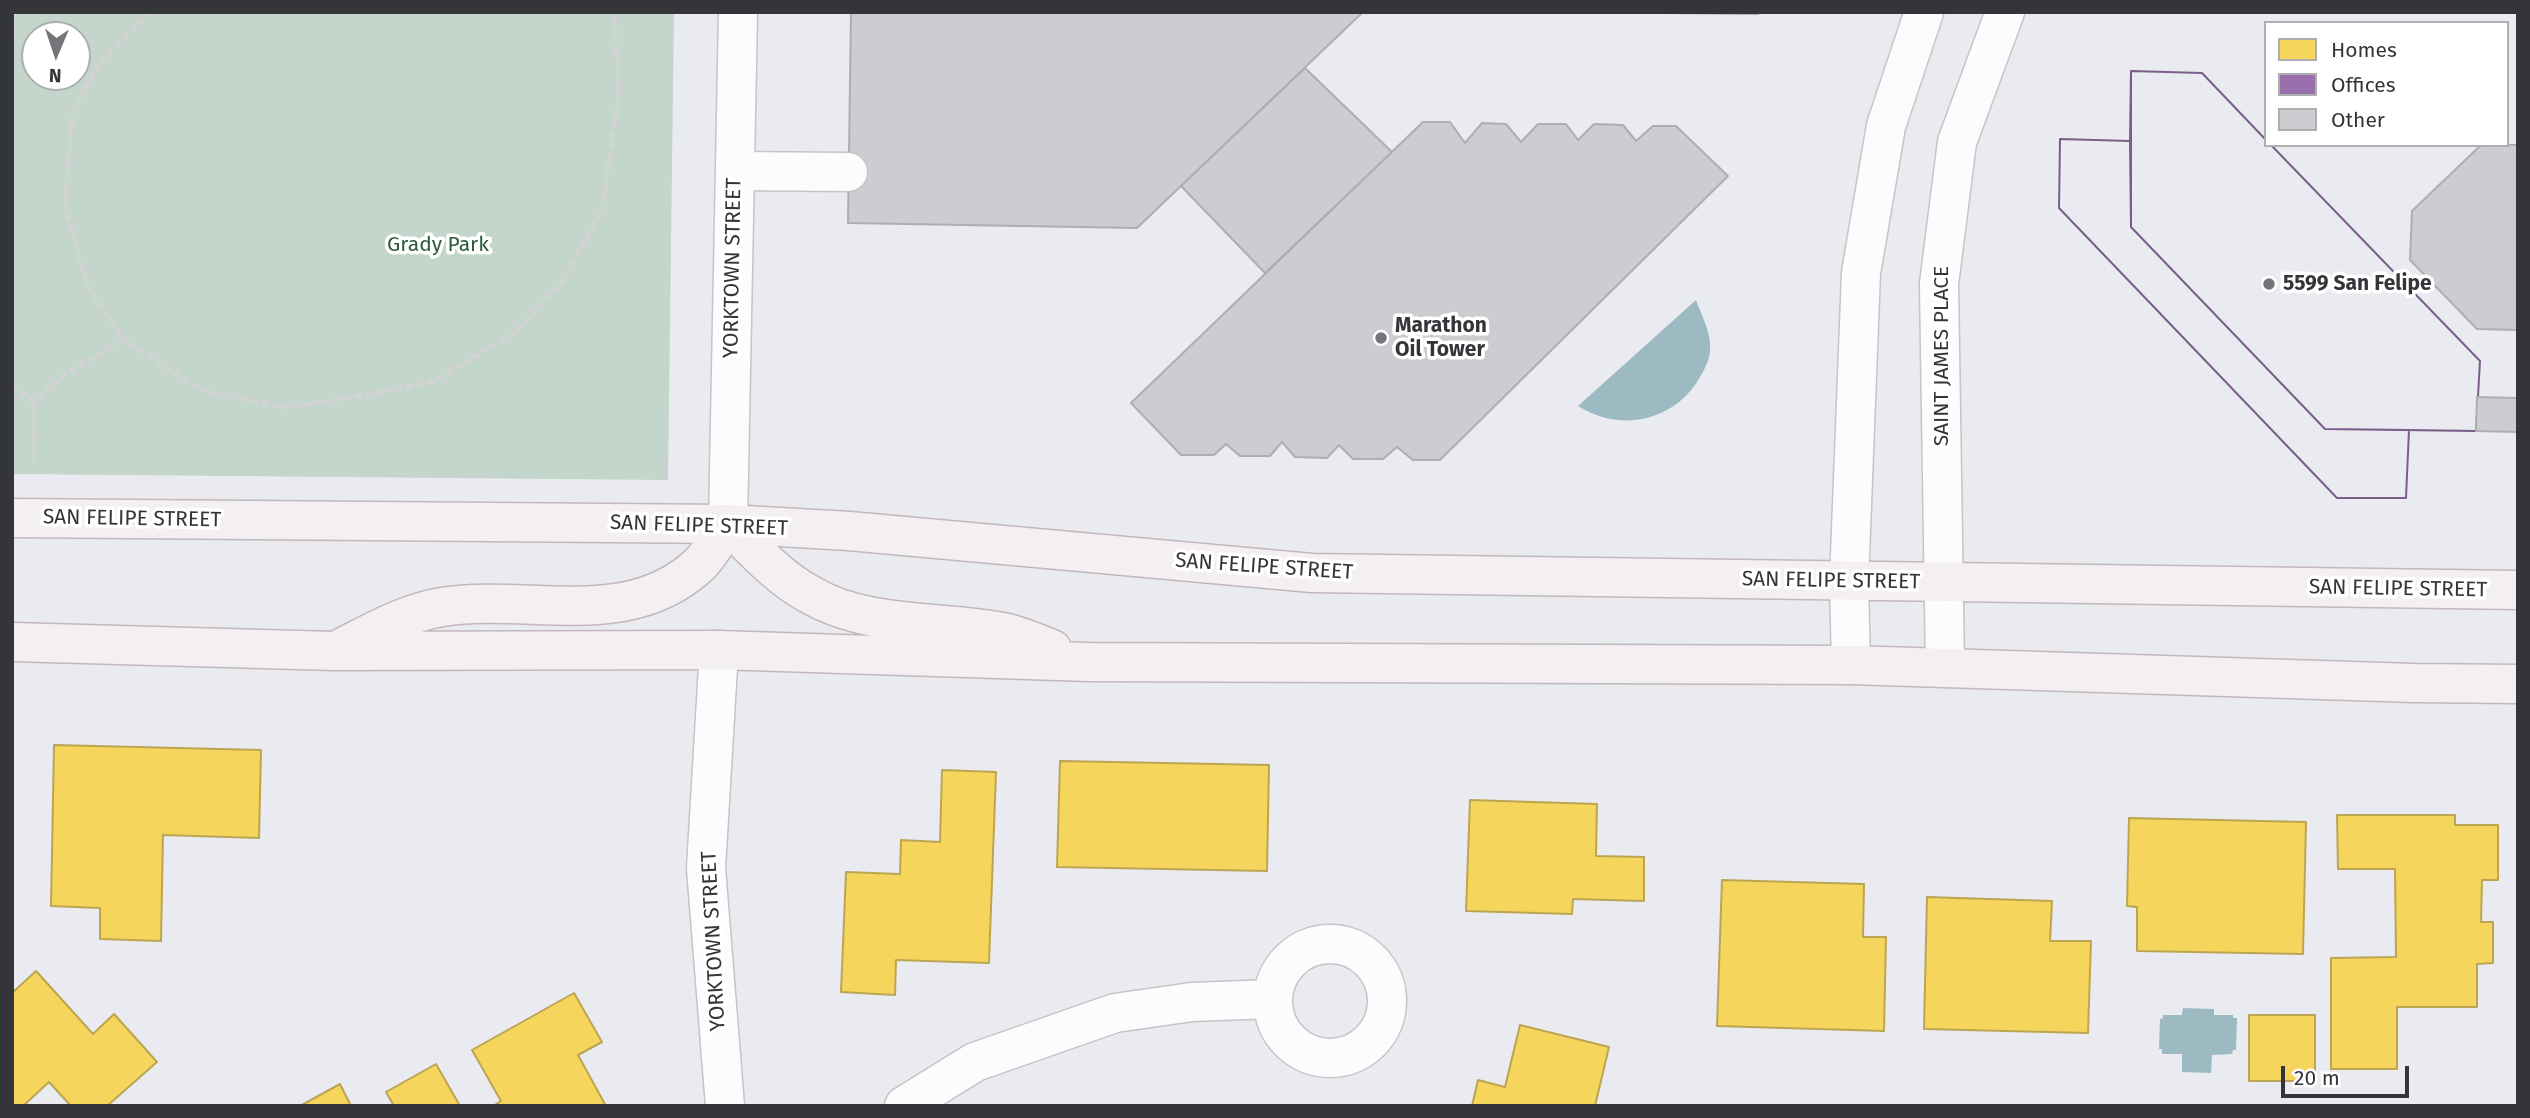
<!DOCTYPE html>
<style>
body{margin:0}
#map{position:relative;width:2530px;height:1118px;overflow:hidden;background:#eaebf0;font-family:"Fira Sans",sans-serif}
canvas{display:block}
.frame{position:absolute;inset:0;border:14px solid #333539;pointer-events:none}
.legend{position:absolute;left:2264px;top:21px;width:245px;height:126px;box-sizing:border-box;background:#fff;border:2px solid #adaeb0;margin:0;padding:9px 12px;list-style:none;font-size:21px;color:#333539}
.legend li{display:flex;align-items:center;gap:14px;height:35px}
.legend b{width:35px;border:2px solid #adaeb0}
.north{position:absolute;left:21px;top:21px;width:70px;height:70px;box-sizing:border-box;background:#fff;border:2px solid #adaeb0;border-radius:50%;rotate:182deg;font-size:19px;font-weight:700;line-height:28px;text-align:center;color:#333539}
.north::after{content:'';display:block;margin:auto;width:24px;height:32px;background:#737579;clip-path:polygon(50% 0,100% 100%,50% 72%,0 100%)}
.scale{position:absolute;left:2281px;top:1066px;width:128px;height:32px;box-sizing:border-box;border:4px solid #333539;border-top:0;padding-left:9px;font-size:21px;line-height:24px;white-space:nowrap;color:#333539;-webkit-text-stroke:5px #fff;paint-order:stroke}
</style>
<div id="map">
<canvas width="2530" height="1118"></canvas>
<div class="frame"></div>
<ul class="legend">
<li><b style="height:19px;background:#f6d55c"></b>Homes</li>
<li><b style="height:19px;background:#9970ab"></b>Offices</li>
<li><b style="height:19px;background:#cbcdd1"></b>Other</li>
</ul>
<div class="north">N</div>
<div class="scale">20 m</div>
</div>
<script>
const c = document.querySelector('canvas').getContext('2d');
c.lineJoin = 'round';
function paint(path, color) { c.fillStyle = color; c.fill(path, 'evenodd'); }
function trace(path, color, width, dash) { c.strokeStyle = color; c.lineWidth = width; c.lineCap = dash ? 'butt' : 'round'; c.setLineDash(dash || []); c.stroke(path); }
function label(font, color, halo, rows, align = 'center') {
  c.font = font + ' "Fira Sans",sans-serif'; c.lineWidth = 7; c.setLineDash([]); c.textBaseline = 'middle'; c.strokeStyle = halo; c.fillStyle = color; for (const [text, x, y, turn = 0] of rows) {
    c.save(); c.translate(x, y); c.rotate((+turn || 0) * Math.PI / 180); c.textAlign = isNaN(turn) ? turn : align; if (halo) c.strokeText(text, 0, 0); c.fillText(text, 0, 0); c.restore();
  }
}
paint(new Path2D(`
 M12,12H674L668,480L12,474ZM35,35H77V77H35Z`), '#c4d5cb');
paint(new Path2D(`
 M1696,300C1702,316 1712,335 1710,352C1709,362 1702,374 1697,382C1671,422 1619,432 1578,406Z
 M2183,1008L2214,1009V1015H2233V1018H2237L2236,1050H2233L2232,1054L2212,1055L2211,1073L2182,1072V1054H2162V1049H2159L2160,1019L2163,1018V1015H2182Z`), '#9db9c2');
const homes = new Path2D(`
 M54,745L261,750L259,838L163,835L161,941L100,939V908L51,906Z
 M1060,761L1269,765L1267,871L1057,867Z
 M942,770L996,772L989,963L896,960L895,995L841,992L846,872L900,874L901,840L940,842Z
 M1470,800L1597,804L1596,856L1644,857V901L1573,899L1572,914L1466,911Z
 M2337,815H2455V825H2498V880H2482L2481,922H2493V963L2477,964V1007H2397V1069H2331V958L2396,957L2395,869H2338Z
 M2129,818L2306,822L2303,954L2137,951V907L2127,906Z
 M1722,880L1864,884L1863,937H1886L1884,1031L1717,1026Z
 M1927,897L2052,901L2050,941H2091L2088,1033L1924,1029Z
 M36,971L93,1034L114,1014L157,1062L107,1106H71L49,1082L23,1106H12V993Z
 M574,993L602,1042L578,1055L606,1106H493L501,1101L472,1050Z
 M2249,1015H2315V1081H2249Z
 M1520,1025L1609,1047L1595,1106H1472L1478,1080L1505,1087Z
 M436,1064L460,1106H394L386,1092Z
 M340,1084L351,1106H300Z`);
paint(homes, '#f6d55c');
trace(homes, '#bca552', 2);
const offices = new Path2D(`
 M2131,71L2202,73L2266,140V145H2271L2480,361L2476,431L2409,430L2406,498H2337L2059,208L2060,139L2130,141Z
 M2131,71L2202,73L2266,140V145H2271L2480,361L2476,431L2325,429L2131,227Z
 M2060,139L2130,141L2131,227L2325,429L2409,430L2406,498H2337L2059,208Z`);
paint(offices, '#9970ab');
trace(offices, '#7a5e89', 2);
const building = new Path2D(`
 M851,12H1363L1137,228L848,223Z
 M1573,12H1760L1758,14Z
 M1305,68L1392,152L1265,273L1181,186Z
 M1423,122H1450L1465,143L1482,123L1506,124L1521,142L1538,124H1566L1578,140L1594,124L1623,125L1636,141L1653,126H1676L1728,176L1440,460H1413L1397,447L1383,459H1353L1339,445L1327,458L1295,457L1282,442L1270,456H1240L1226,444L1214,455H1181L1131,403Z
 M2481,145H2518V330L2477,329L2410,260L2412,211Z
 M2477,397L2518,398V432L2476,431Z`);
paint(building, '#cbcdd1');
trace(building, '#acaeb2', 2);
const minor = new Path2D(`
 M735,171L848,172
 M728,524L738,12
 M719,650L706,868L725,1106
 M1851,665L1849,582L1861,273L1886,126L1924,12
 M1945,668L1939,284L1957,142L2005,12
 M1273 1001a57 57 0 1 1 114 0a57 57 0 1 1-114 0Z
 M904,1106L975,1062L1115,1013L1192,1002L1272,999`);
const major = new Path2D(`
 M12,518L728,524L849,531L1312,573L2518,590
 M728,524C753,549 778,577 809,594C866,628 938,620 1002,632C1019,635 1036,643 1052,649
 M12,642L335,651L719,650L1089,662L1851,665L2414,683L2518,684
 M343,647C375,631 406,613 442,607C530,593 628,632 700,564C711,553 719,537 728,524`);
trace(minor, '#c4c4c9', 41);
trace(major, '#c2b8bc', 41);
trace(new Path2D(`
 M151,12L102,59L72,113L65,205L88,288L125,340L201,390L288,408L429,383L512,335L563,281L602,210L619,91L614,12
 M12,50L15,12
 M12,385L34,402
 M33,460L34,402L65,374L125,340`), '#d3d3d5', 4.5, [7, 3.5]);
trace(minor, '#fcfcfd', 38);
trace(major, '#f4eff1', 38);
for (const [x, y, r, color] of [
 [2269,284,7,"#737579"],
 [1381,338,7,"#737579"]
]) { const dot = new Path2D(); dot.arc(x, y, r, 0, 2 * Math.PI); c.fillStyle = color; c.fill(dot); trace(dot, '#fff', 2.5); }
label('21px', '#2b5b3a', '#fff', [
 ["Grady Park",438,245]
]);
label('21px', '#333539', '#fff', [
 ["YORKTOWN STREET",733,268,-89],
 ["SAINT JAMES PLACE",1942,356,-90],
 ["SAN FELIPE STREET",132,519,1],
 ["SAN FELIPE STREET",699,526,2],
 ["SAN FELIPE STREET",1264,567,4],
 ["SAN FELIPE STREET",1831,581,1],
 ["SAN FELIPE STREET",2398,589,1],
 ["YORKTOWN STREET",714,941,-93]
]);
label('bold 21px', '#333539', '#fff', [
 ["5599 San Felipe",2283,284],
 ["Marathon",1395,326],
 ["Oil Tower",1395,350]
], 'left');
</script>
